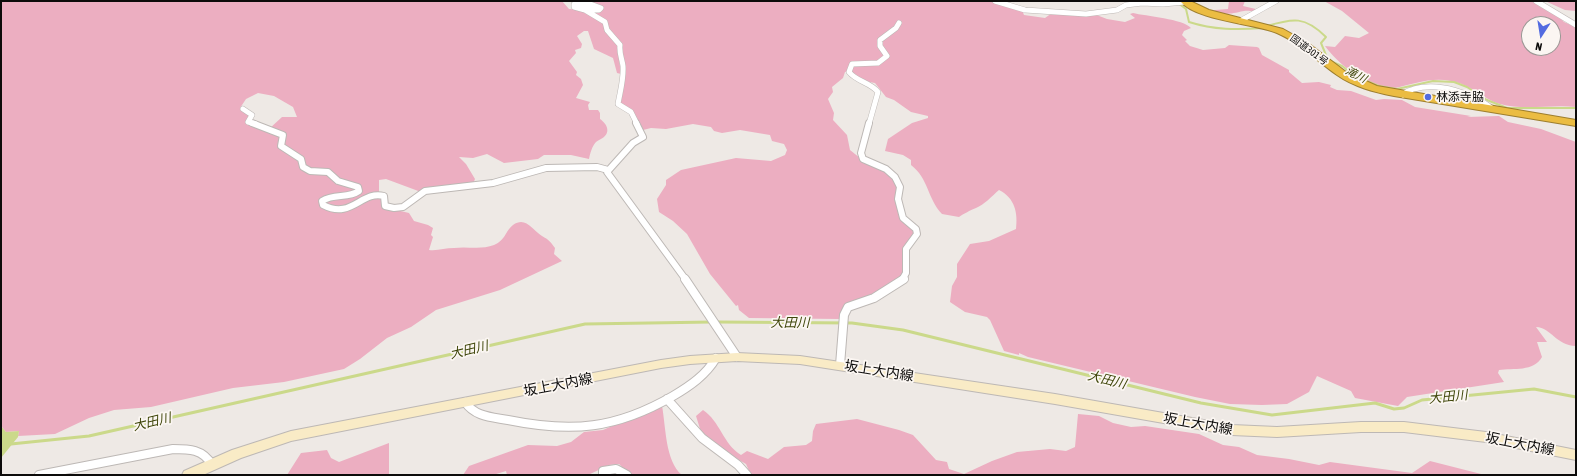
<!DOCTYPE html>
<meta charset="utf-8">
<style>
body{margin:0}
#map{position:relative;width:1577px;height:476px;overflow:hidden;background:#eee9e5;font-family:"Asap Condensed",sans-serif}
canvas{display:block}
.frame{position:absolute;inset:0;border:2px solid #0c0b0a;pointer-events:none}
.north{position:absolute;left:1521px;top:16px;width:40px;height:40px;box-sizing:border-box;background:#fbf6f2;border:1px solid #9b9895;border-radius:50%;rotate:192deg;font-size:11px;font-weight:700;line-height:16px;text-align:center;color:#0c0b0a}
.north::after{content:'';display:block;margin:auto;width:14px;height:18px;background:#536be0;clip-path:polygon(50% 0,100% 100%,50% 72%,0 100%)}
</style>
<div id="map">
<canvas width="1577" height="476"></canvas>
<div class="frame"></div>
<div class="north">N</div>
</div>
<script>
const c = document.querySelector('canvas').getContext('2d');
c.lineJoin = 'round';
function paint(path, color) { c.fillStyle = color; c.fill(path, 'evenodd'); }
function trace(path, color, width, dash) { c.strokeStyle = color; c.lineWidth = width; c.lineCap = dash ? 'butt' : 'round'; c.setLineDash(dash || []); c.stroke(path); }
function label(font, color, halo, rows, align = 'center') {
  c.font = font + ' "Asap Condensed","Noto Sans JP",sans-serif'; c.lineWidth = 3.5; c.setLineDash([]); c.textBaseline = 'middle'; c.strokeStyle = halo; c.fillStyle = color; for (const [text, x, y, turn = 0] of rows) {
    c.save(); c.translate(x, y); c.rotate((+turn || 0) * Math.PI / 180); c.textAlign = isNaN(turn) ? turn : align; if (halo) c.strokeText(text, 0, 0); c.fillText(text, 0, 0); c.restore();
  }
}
paint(new Path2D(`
 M1,1H562L569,9L582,10L604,22L605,31L617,43L621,74L617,73L613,58L594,49L588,31H584L577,36L582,44L581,48L575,50L576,53L569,61L577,72L576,75L581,79L583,85L576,98L590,102L588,105L589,110H598L600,113V119C606,123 611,131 604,137C602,139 598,140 596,142C592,146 590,154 589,159L571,155H544L538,159L504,163L487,154L473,158L459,157L466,164L475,179L473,184L435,187L421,192L386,179L379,180V193C363,199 338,221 323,202C331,192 347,203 361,190V187L343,182L327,170H312L305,167L302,158L282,146L284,134L269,129L282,117H297L293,107L274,96L258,93L246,99L240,108L250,114L247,122L248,124C260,126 270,132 281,135L280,147L301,160L302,168L313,172L327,173L338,182L356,188L357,192C345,201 333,189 320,201C322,206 324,207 329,209C350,218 361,196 380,197L384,207L409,213L414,221L428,225L433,228L431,235L433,237L429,250C438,251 445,248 454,248C467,246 481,250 494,245C506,240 505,231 513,225C526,216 532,230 542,236C549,240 550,241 555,248L554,254L562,261L500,290L436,310L411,327L387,338L360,359L344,369L284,382L233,388L151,407L114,410L89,418L55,434L18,436L19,431L6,432L1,426Z
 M585,1H993L1022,10L1024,15L1045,18L1052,13L1094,14L1107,19L1125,22L1135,18L1130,14L1133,13C1145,16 1184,19 1191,28L1184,31L1182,35L1187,40L1185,41L1190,46L1203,50L1225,48L1229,45L1257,47L1259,48L1262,55L1289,70V72L1302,83L1319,82L1331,85L1330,87L1337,90L1351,91L1376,100L1384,99L1402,100L1415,107L1471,116L1467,117L1499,116L1508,122L1541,129L1576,142V346C1555,345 1552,328 1536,327L1547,342H1537L1542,357C1534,372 1513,368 1499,370L1498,373L1504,382L1407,397L1398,406L1355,398L1351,391L1317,376L1309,392L1287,404L1262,405L1230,404L1195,397L1028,357L1019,353V355L1004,351L990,320L987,317L965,312L950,302L952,286L957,277V264L970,244L989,241L1016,229C1018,213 1015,198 999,190C992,196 984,205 976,208C969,211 965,213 959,217L942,214C927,198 929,179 911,165V160L903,155L885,151L888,139L912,123L928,118V116L911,112L894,100L886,97L875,83L864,81L850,71L845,72L843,78L832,87L833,92L828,99L834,113L833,120L847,135L850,150L865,162L888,171L898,187L896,199L914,232L913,237L910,241L904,274L871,298L852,303L840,319L749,318L739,310L738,305L736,306L710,274L687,234L673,221L659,212L657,199L666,185V180L681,170L736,158L771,161L785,155L787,150L784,144L772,141L770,135L740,130L722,133L714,131L711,127L693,124L666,129L651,128L643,130L633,111L620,104L623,57L607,23L576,5Z
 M1229,1H1245L1243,6L1260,10C1254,13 1250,10 1244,11C1229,14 1228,15 1212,12L1215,10L1228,9Z
 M1324,1H1533L1555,12L1564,22L1576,27V107C1552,104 1524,111 1500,104C1483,99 1470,84 1451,81C1431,77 1414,84 1395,88C1372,93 1337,63 1325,46L1335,47L1345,36L1359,38L1369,33L1342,11ZM1529,24H1553V48H1529Z
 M1545,1H1576V11L1565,10Z
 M662,406C666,427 665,461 682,475H628V472L619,464L609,465L588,475H507L506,471L493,475H463L469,466L528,445L557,446L571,442L584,432L603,430L619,423L640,417Z
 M703,410C720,421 723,444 741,455L747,451L768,459L784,447L806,445L812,441L813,431L816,424L857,419L899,430L913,435L936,460L947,462L949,469L964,474L992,461L1017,452L1050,449L1066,451L1075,447L1078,414L1099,416L1113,423L1131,427L1145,426L1199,434L1223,445L1239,447L1257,455L1289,459L1319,465L1330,462L1412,473L1430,461L1485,475H751L746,464L724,451L701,432L696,416Z
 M389,443V475H287L301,453L327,450L331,458L339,462Z`), '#ecaec1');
paint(new Path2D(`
 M1,426L6,432L19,431L18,437L1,458Z`), '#cbd98a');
trace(new Path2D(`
 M1178,3L1186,9L1189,22C1214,30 1237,30 1263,28
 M1267,26C1293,18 1305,16 1326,37L1321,43L1328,60L1342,66L1358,78
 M1367,81L1379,86L1397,89L1433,81L1454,82L1467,87L1487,100L1507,108H1576`), '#cbd98a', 2);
trace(new Path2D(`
 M717,322L852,323L903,330L1201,403L1272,415L1375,403L1394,409L1404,408L1422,400L1534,389L1576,397
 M11,444L89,436L585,324L712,322`), '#cbd98a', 3);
const streetFar2 = new Path2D(`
 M582,1L601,8L599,10H593L577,3L574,4V7L585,10L605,22L607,30L620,45C619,53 622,59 623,66C624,79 620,92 618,104L631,112L637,124
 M995,1L1025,10L1086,14L1117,10L1126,5L1142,3L1163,4L1185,2
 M1536,1L1576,25
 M1240,21L1276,1
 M1403,95C1406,91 1409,91 1414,89C1439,82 1472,93 1493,109
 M243,109L252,115L248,122L256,124
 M869,124L878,92C870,82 857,82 849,72L852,64L878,63L887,56L880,46V40L896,28L899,23`);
const streetFar1 = new Path2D(`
 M252,123L283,135L281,146L301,159L303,167L310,171L328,172L338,181L358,187L359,191C348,199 334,193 322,201L323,205C352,220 361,190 384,196L385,206L394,208L403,207L425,191L493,183L546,168L597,167L608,170
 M636,123L643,137L633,143L607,172L686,280
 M869,123L861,153L863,159L886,169L895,177L900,187L898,199L903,218L916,229L917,234L906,249V273L902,280`);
const street = new Path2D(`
 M685,279L737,357
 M840,365L844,315L848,307L874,298L904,279
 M667,399L702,438L738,465L747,475
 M465,402C475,417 492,417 508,420C572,433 616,429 673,396C690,386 706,375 716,358
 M39,475L173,449C189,449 203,449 212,465
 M603,475V471L616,469L627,475`);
const secondary = new Path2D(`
 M737,353L800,356L1055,394L1232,425L1277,427L1361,422H1404L1486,432L1576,450V460L1486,442L1404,432H1361L1277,437L1232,435L1055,404L800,364L737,361L690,364L661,368L291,441L241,458L203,475H182L184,471L232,450L291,431L661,360L690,356Z`);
const highway = new Path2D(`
 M1180,1H1190L1209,10L1283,29L1308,43L1346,72L1377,86L1576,120V126L1394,96C1374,92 1354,87 1337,75C1317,61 1300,43 1277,33C1252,23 1197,21 1180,1Z`);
trace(streetFar2, '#bdb8b5', 6);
trace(streetFar1, '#bdb8b5', 8);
trace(street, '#bdb8b5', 10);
trace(secondary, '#bdb8b5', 2);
trace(highway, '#9d7e2e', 2);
trace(streetFar2, '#fff', 5);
trace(streetFar1, '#fff', 6);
trace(street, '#fff', 8);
paint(secondary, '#f9ebc6');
paint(highway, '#ebbc42');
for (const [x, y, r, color] of [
 [1428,97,4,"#536be0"]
]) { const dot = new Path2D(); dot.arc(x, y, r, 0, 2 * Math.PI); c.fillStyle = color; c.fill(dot); trace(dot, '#fbf6f2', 1.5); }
label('10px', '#0c0b0a', '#fbf6f2', [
 ["国道301号",1309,50,36]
]);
label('italic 11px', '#3f460a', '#fbf6f2', [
 ["滝川",1356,75,27]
]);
label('12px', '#0c0b0a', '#fbf6f2', [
 ["林添寺脇",1436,97]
], 'left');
label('italic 13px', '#3f460a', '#fbf6f2', [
 ["大田川",790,323],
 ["大田川",469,350,-13],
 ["大田川",1107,380,14],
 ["大田川",1448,397,-6],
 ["大田川",152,422,-13]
]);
label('14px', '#0c0b0a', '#fbf6f2', [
 ["坂上大内線",879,371,9],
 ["坂上大内線",558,385,-11],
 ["坂上大内線",1198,424,10],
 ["坂上大内線",1520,444,11]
]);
</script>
